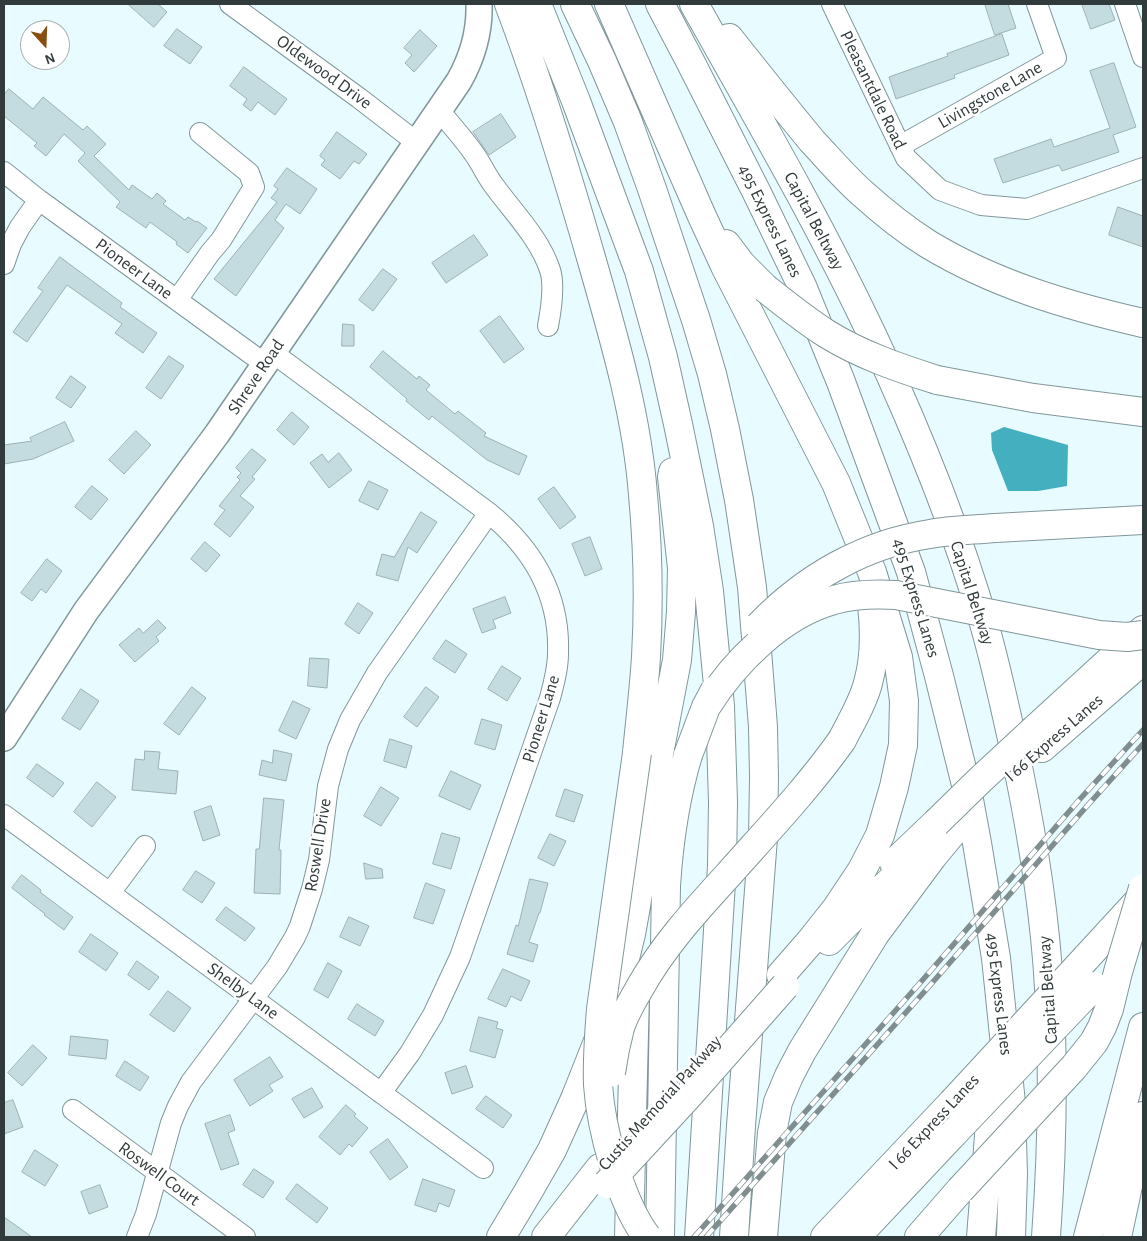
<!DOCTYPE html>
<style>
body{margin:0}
#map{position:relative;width:1147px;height:1241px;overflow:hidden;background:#e8fbfe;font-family:"Alegreya Sans",sans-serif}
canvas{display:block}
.frame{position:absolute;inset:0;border:5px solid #323b3c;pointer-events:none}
.north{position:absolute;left:20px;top:20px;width:50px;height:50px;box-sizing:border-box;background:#fff;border:1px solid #adb1b1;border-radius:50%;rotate:160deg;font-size:14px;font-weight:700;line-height:20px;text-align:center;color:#323b3c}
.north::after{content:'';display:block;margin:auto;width:18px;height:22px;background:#8a4d10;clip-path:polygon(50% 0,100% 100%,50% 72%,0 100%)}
</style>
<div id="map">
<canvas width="1147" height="1241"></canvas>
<div class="frame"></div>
<div class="north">N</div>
</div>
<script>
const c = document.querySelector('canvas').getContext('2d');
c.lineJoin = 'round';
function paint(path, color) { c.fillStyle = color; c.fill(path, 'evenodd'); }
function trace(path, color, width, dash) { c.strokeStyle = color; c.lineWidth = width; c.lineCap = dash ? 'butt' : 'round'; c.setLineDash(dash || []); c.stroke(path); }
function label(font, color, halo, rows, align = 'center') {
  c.font = font + ' "Alegreya Sans",sans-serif'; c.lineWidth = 5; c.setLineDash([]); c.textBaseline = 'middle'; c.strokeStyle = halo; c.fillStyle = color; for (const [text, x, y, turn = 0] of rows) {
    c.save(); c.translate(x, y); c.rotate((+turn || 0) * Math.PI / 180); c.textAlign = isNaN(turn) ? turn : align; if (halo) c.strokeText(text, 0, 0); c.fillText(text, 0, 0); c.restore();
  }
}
paint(new Path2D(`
 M1004,427L1068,445L1067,486L1038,491H1008L992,450L991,433Z`), '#44afbf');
const building = new Path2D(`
 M128,4H158L167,12L154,27Z
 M985,4H1008L1016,28L995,35Z
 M1082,4H1109L1115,20L1091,29Z
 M177,29L202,47L190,64L164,46Z
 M420,30L437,46L414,72L405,63L412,55L404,48Z
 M1002,34L1009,55L954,75L955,78L896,99L889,77L948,56L947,54Z
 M1114,63L1136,127L1113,135L1119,152L1062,171L1059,165L1003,183L994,159L1051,139L1054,147L1110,128L1090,71Z
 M244,67L287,99L275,115L258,102L251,111L243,105L247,99L230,86Z
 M9,89L33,109L43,97L83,130L87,126L106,144L94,156L129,190L132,185L152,199L157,193L166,201L163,204L185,220L188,217L196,222L197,221L207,228L188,253L176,244L177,242L150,222L146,228L116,207L120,202L78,161L85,153L64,134L46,156L34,146L37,143L4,116V95Z
 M501,114L516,137L489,155L473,132Z
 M337,132L367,154L359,164L354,161L340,179L321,165L325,160L320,156Z
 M287,168L317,189L300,214L286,204L275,220L284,228L236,296L214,279L277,202L271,198L278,189L274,186Z
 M1118,207L1143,216V247L1109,235Z
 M474,235L488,255L446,283L432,263Z
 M60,257L122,303L120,307L157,333L143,353L115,333L122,324L67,285L27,342L13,332L43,291L38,288Z
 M383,269L397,279L373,311L359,300Z
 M500,316L524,349L504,363L480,331Z
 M343,324L354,325V346H342Z
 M383,351L417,379L419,376L430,385L426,390L455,414L458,411L486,433L484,436L527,456L519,475L487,460L432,416L429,420L406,401L407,399L370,367Z
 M169,356L184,366L161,399L146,388Z
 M71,376L86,387L71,408L56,398Z
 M292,412L309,427L294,445L277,430Z
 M65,422L74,441L33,459L4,464V445L32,441L30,438Z
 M136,431L151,445L124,474L109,460Z
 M252,449L266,460L252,477L255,479L240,496L254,507L230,537L214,524L225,510L219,506L240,480L237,477L241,473L236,468Z
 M339,453L352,470L329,488L310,463L322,454L328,462Z
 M369,481L388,490L378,510L359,501Z
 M92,486L108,499L91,520L75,507Z
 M554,487L576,517L560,529L538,499Z
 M421,512L437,522L417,553L408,547L398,581L376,575L382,554L394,557Z
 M590,537L602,569L585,576L572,544Z
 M205,542L220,555L206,572L191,559Z
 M47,559L62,571L46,593L41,589L32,601L21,593Z
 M505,597L511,613L493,620L496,628L482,633L473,609Z
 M358,603L373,613L359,634L345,624Z
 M158,620L166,628L156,637L159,641L135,662L119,645L139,628L143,633Z
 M446,640L467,654L455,673L433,659Z
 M310,658L329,659L327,688L308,686Z
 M502,666L521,678L507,701L488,689Z
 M192,687L206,698L179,735L164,724Z
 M426,687L439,697L417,727L404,717Z
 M81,689L99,701L80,730L62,719Z
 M293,701L310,709L296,739L279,731Z
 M482,719L502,725L495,750L475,744Z
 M390,739L412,746L406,768L384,761Z
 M274,750L292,754L286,781L259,775L262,760L272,763Z
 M145,751L160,752L158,769L178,771L176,794L132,790L135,759L144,760Z
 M37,764L64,783L53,797L27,778Z
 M451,771L481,785L470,810L439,796Z
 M97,782L116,797L92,827L74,812Z
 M381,787L399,798L381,826L364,816Z
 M565,789L583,795L574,822L556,816Z
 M264,798L284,800L279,850H281L280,894L254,893L256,849H259Z
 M211,806L220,835L203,841L194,812Z
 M442,833L460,838L451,869L433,864Z
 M550,834L566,841L554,866L538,858Z
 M364,863L382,869L383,878L366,879Z
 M196,871L215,883L202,903L183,890Z
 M22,875L41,890L40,892L73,917L64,930L44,915L45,914L12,888Z
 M530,879L548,883L540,913H539L529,942L538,945L533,962L507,954L516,925L518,926Z
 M426,883L445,890L433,924L414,918Z
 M226,907L255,928L245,941L216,920Z
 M349,917L369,926L360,946L340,937Z
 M91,934L118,953L106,971L79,952Z
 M137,961L159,977L149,990L128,975Z
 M328,963L342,971L328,998L314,990Z
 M503,969L530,981L521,1001L511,996L506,1007L488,999Z
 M168,991L191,1008L174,1032L150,1015Z
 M357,1004L384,1021L375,1036L348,1019Z
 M479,1017L498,1022L496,1028L503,1030L495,1058L470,1051Z
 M71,1036L108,1040L106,1059L69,1055Z
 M33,1045L47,1058L22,1086L8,1073Z
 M270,1057L283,1077L269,1085L273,1091L250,1106L234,1080Z
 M125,1061L149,1077L140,1091L116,1076Z
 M466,1066L473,1087L452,1094L445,1073Z
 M312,1088L323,1107L304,1118L292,1099Z
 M486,1096L512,1115L503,1128L476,1109Z
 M13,1100L23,1127L4,1134V1103Z
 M346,1105L356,1114L354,1116L368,1128L352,1147L349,1144L340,1155L319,1137Z
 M230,1115L235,1130L228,1133L239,1164L221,1170L205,1124Z
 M388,1139L408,1167L390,1180L370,1152Z
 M35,1150L58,1165L45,1186L22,1172Z
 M254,1169L274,1182L263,1198L243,1185Z
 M423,1179L455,1190L449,1207L439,1203L436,1212L415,1205Z
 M297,1184L328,1208L317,1223L286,1199Z
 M100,1185L108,1207L89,1214L81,1192Z
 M4,1217L32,1237H4Z`);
paint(building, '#c4dbdf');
trace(building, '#9bb2b5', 1);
const minor = new Path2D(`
 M230,4L359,98L416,142
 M832,4L906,158L940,190L981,205L1027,209L1143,168
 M1125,4L1143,57
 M439,110C451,125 464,139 475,155C482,165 487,177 495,187C514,213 540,239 550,270C555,285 551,310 548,326
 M900,146L1056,58L1037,4
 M4,172L39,200L265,364
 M4,264L11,244L20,227L39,200
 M177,300L210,253L221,240L254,187L249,173L200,133
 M273,353L489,513C533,549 560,595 558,653C558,668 554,683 550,698L460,957L433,1015L410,1053L381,1093
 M4,815L483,1168
 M110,893L145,846
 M73,1110L245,1237
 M137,1237L146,1214L171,1123L178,1106L191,1082L277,967L295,937L300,926L312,889L319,860L328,786L338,749L350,720L377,673L489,513`);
const major = new Path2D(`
 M4,738L86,611L217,434L459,81C473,56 480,32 479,4`);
const highway = new Path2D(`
 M509,4C541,88 567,174 592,261C614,338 637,415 643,495C648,548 649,603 646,657C644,689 640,721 637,753
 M537,4L576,101L639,271L663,357L678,424L699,526L709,591L720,706L723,802L722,866L699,1237
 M575,4L602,61L628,122L652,189L696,320L712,374L725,429L739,500L752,587L763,727L764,777L763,838L741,1126L734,1237
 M609,4L701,214L725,266L836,483L872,572L898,657L904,701L903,745L894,787L880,835L862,870L836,909L809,943L781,975
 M660,4L690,61L757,193L802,286L841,382L911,572L939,676L967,789L977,843L996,958L1011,1103L1013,1174L1011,1237
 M694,4C756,114 820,224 874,339C917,431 957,529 985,627C998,673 1008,720 1018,767C1033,840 1045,914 1049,988C1054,1071 1052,1154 1046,1237
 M729,38C756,72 784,107 812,141C828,158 844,177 862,193C882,211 904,229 928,244C994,284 1068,306 1143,323
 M726,244L741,264L765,288
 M937,380L1033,398L1143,412
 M995,528L1143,520
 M1035,729L1143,630
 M842,740C851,722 863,703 868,683C875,658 875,631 872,605
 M1042,748L1143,660
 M894,863L936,823
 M829,941L857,913L917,856
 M1086,958L1143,896
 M501,1237L528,1192L552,1150L575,1099L612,1006L619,983L631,934L636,906L658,759L677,660L681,612L682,568L672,477L673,472
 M546,1237L600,1168
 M629,1237L635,992
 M660,1237L666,886C669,840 675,798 688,755
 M763,1237L772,1133L778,1102L789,1076L802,1051L875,934L933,856L966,816
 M825,1237L952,1103
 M856,1237L952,1135
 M919,1237L960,1190
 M981,1237L989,1136L990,1079
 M1088,1237L1143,1027
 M1117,1237L1143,1116`);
trace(minor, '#81979a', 22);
trace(major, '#81979a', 28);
trace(highway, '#81979a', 30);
trace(minor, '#fff', 20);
trace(major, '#fff', 25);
trace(highway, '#fff', 28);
const rail = new Path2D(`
 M694,1237L920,983L1080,799L1143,730
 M706,1237L925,991L1087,806L1143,744`);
trace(rail, '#808e90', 5.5);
trace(rail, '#fff', 4, [11]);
const highwayBridge = new Path2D(`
 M765,288C785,304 805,320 827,334C861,355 899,368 937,380
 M759,626C805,578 864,544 930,534C951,530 974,530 995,528
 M706,707C734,662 782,614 834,600C854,594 875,594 896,595L1099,635L1127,637L1143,635
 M637,753L601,1009C599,1034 597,1060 598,1085C601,1129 620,1201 647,1237
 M688,755L706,707L715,690
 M936,823L980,780L1035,729
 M611,1073C613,1058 616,1043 620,1028C624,1015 631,1003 638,991C662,947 696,910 729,874C768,830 808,788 842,740
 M952,1103L1086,958
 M952,1135L1094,986
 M607,1184L689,1095L785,986
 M960,1190L1074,1067L1094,1042L1102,1027L1109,1009L1118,972L1143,888`);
trace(highwayBridge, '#81979a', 30, []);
trace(highwayBridge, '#fff', 28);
label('18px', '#323b3c', '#fff', [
 ["Oldewood Drive",324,72,36],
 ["Pleasantdale Road",873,90,64],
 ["Livingstone Lane",990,95,-30],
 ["495 Express Lanes",770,221,64],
 ["Capital Beltway",814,221,62],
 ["Pioneer Lane",134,269,36],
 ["Shreve Road",256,377,-56],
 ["Capital Beltway",972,593,72],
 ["495 Express Lanes",916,598,73],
 ["Pioneer Lane",541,719,-73],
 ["I 66 Express Lanes",1054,738,-41],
 ["Roswell Drive",318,845,-81],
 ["Capital Beltway",1048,990,-94],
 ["Shelby Lane",243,991,36],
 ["495 Express Lanes",999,994,83],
 ["Custis Memorial Parkway",660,1103,-48],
 ["I 66 Express Lanes",934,1122,-47],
 ["Roswell Court",159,1174,36]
]);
</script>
